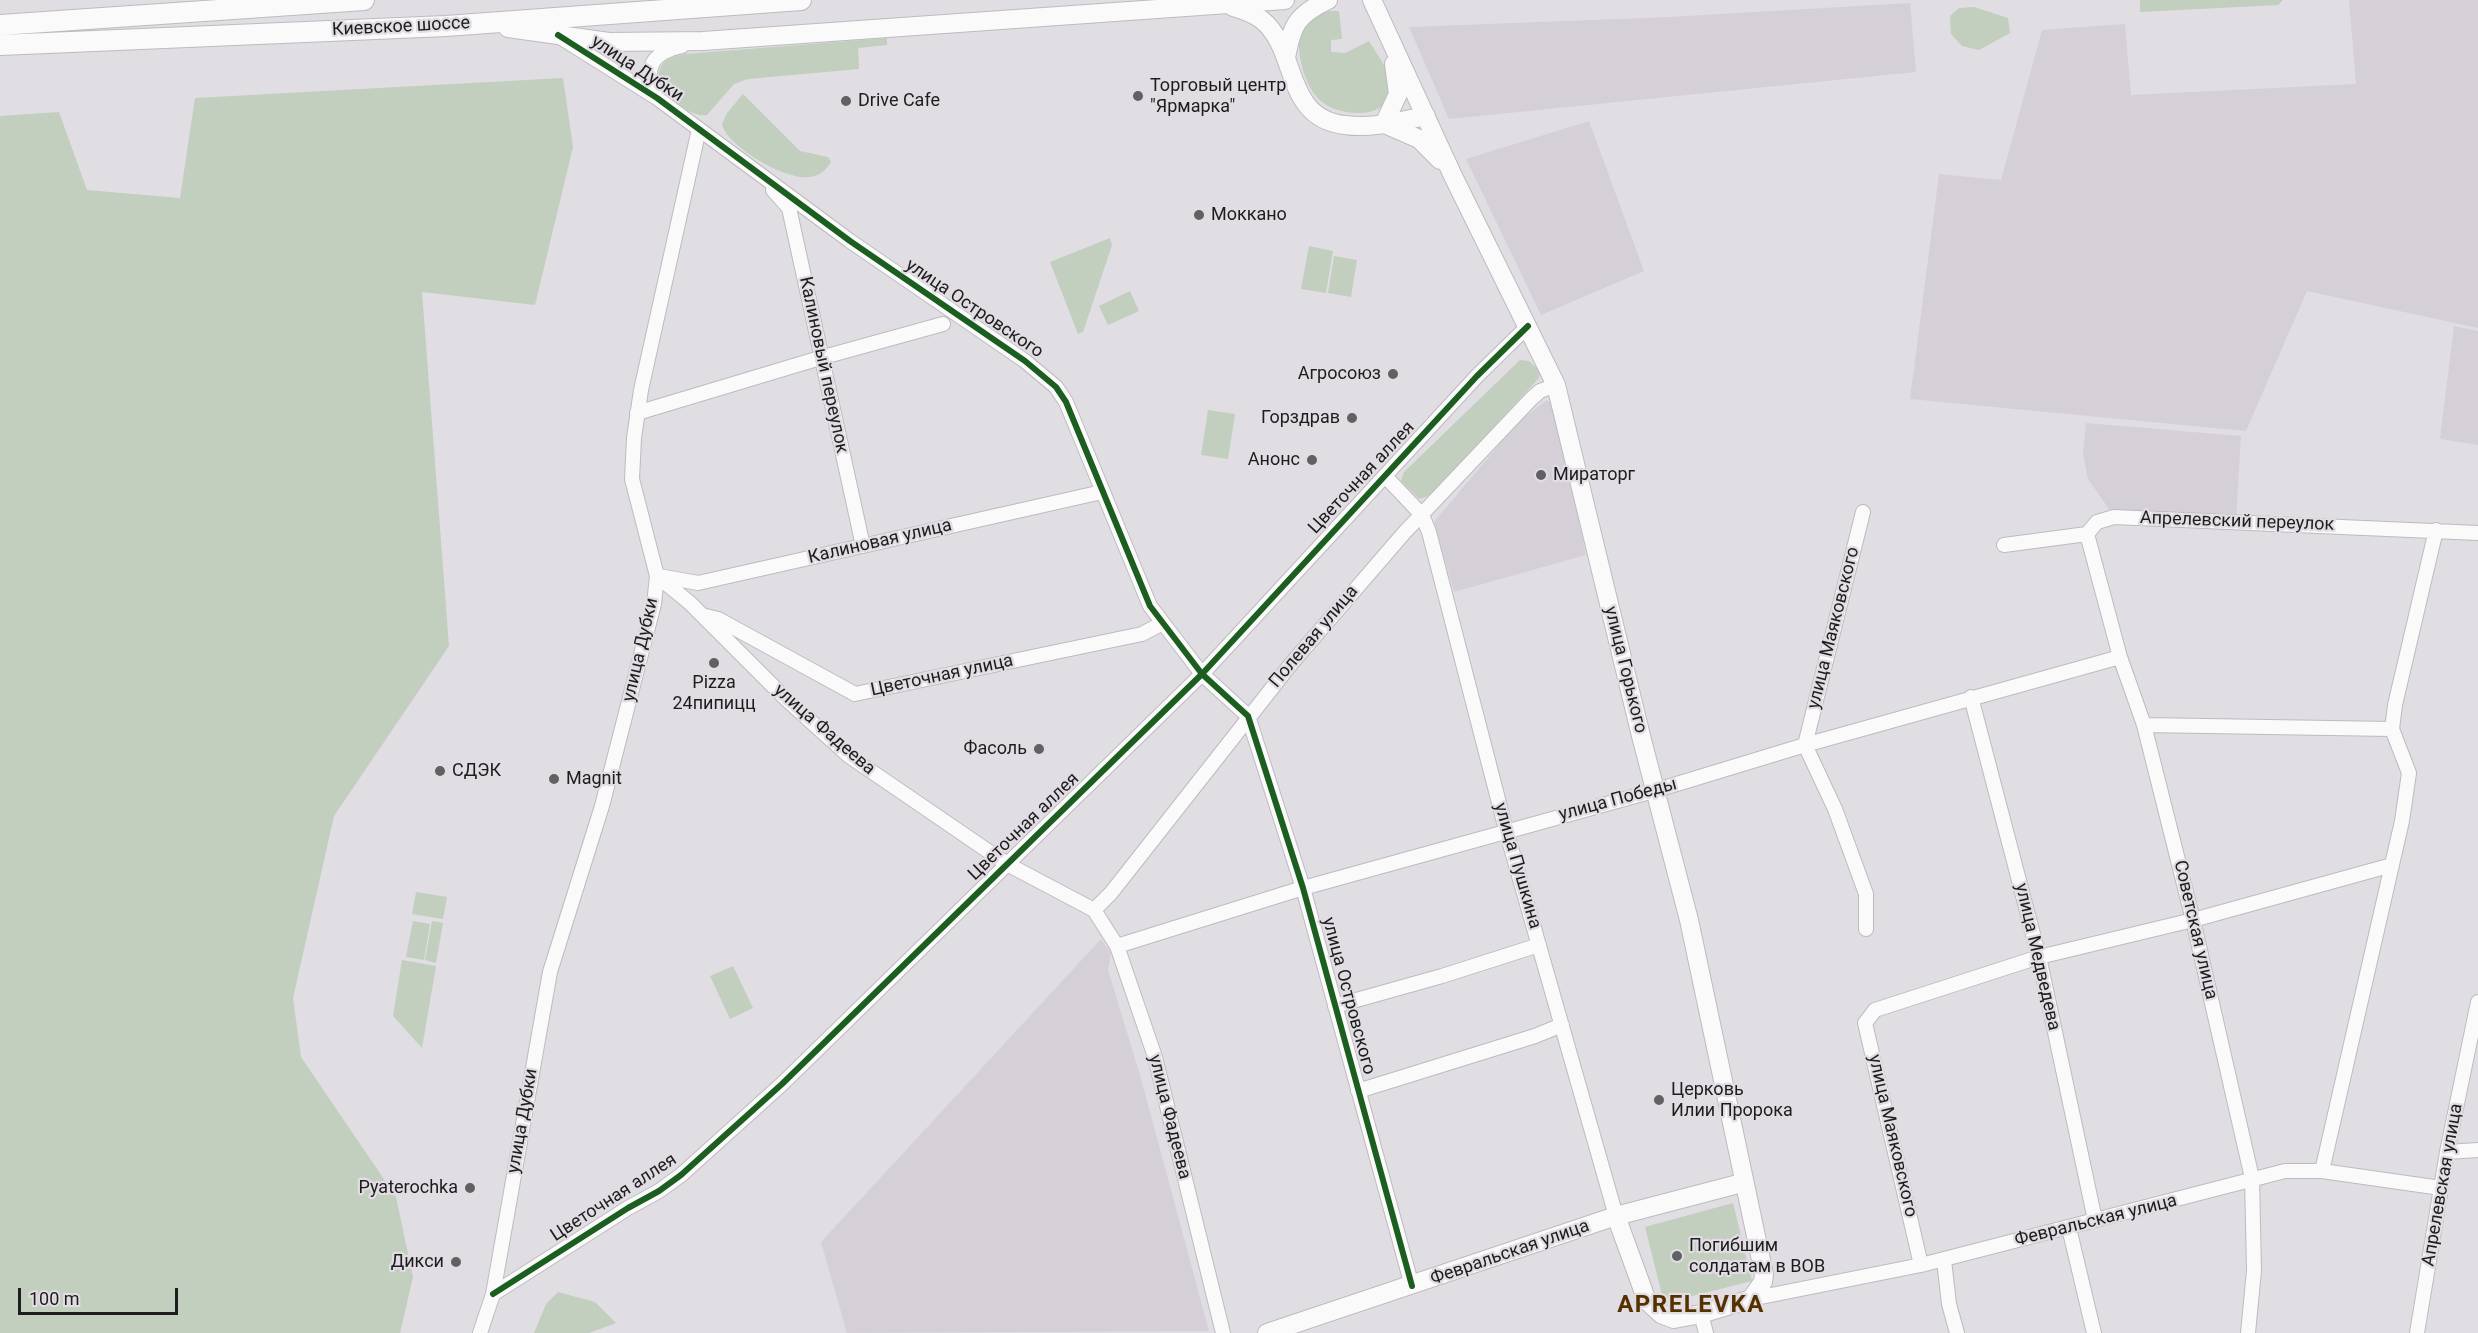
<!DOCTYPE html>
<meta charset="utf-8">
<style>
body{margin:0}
#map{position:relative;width:2478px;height:1333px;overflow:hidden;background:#e0dee2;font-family:Roboto,sans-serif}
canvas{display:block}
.scale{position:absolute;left:18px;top:1288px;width:160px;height:27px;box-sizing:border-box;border:3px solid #1d1c1e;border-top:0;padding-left:8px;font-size:18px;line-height:21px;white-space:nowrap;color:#1d1c1e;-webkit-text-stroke:4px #e1dde3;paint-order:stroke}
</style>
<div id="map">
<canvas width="2478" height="1333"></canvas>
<div class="scale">100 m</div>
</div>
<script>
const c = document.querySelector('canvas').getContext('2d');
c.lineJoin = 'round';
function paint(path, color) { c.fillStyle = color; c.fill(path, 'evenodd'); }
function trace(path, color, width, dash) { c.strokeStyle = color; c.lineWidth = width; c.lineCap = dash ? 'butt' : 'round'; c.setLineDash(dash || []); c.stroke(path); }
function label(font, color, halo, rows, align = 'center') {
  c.font = font + ' Roboto,sans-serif'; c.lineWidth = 4.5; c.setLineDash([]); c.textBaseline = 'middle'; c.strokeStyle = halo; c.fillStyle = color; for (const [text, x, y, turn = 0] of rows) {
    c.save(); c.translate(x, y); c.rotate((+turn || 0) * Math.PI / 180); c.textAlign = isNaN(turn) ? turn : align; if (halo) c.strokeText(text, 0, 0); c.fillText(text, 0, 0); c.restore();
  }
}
paint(new Path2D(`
 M2349,0H2478V328L2307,291L2246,431L1910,399L1939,174L2001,180L2042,30L2125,24L2131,95L2356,84Z
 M1910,3L1916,72L1449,119L1409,27L1669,17Z
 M1589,121L1644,271L1541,315L1466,159Z
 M2454,326L2478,331V445L2440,439Z
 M1547,400L1555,406L1586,555L1454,592L1434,522L1519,421Z
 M2086,423L2241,436L2236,519L2111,512L2088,479L2083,454Z
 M1101,939L1111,953L1108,970L1140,1075L1209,1331L847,1333L821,1242Z`), '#d5d0d8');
paint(new Path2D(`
 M2140,0H2283L2278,5L2140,12Z
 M1974,7L2008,18L2010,33L1979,50L1962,46L1951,34L1950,16L1959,8Z
 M1329,11H1339L1342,39L1331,40V52L1345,53L1369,41C1377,55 1393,73 1391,91C1386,120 1343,116 1325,104C1308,93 1300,66 1299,47C1299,29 1313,16 1329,11Z
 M887,38V45L858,48L859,69L748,79L734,84L707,115C689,118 667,95 658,81C659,61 667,58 685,54Z
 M563,78L573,147L535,305L422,292L449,646L334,816L293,998L301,1057L396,1197L413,1277L400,1333H0V116L59,112L87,190L180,198L195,98Z
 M743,94L800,151L828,157L831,162C826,170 820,176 809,177C787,181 726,146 722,124L727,113Z
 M1110,238L1112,245L1083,332L1078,334L1050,262Z
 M1309,246L1333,251L1326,293L1301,289Z
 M1334,256L1357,260L1351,297L1328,293Z
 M1130,291L1139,311L1108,325L1099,306Z
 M1520,360L1529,361L1540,371L1539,378L1431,495L1419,499L1401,481L1404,472Z
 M1208,410L1235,414L1228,459L1201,455Z
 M416,892L447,897L443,919L412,914Z
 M413,921L430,924L424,960L406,957Z
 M432,921L443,923L436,963L425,960Z
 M402,960L436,966L422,1048L393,1016Z
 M733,966L753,1008L730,1019L710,976Z
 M1733,1203L1752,1281L1664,1303L1645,1227Z
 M558,1292L595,1302L616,1323L589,1333H534L546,1304Z`), '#c2cebe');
const minor = new Path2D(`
 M560,37L657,98L850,241L1025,361L1056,387L1066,402L1150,606L1202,674L1248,716L1303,888L1412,1286
 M657,98C642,69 651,53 682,46
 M773,190L789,208L863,546
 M637,413L820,358L943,324
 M1385,476L1422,515L1429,532L1506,830L1616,1216
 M1863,512L1805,745L1835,809L1866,894V929
 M2087,534L2120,657L2144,725L2193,920L2252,1178L2254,1271L2248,1333
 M2004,545L2087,534L2097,522L2114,517L2478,533
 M657,576L690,603L785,698L849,756L1007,864L1094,910L1117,946L1155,1057L1223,1333
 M659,576L698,583L1102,492
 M706,616L718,619L855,694L1142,634L1161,624
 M1971,697L2039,957L2095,1220
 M2144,725L2392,729
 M1094,910L1111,893L1291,664L1404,533L1531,399L1540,391L1556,385
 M1117,946L1303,888L1657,790L1805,745L2120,657
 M1335,1006L1442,976L1539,945
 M1358,1091L1535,1036L1562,1025
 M2447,1152L2478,1150
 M2322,1171L2402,821L2409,773L2392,729L2395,705L2436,530
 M2069,1228L2094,1333
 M1944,1260L1949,1304L1957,1333
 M1921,1265L1865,1023L1875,1010L2039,957L2193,920L2392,865
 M493,1294L628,1208L659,1191L681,1175L782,1084L1202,674L1477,376L1528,326
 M1751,1299L1921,1265L2285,1171H2322L2441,1188
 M1701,1314L1706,1333
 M480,1333L493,1294L550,972L602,806L654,604L657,576L632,479L634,438L641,390L699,129
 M2417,1333L2447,1152L2478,1002`);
const major = new Path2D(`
 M1372,0L1453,176L1556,385L1641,736L1689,920L1764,1274L1763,1282L1751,1299L1701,1314L1674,1319L1661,1314L1647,1301L1616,1216
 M1233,7C1243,10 1253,13 1262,20C1299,50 1283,118 1345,125C1372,129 1400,121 1426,116
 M508,28L609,42L703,41L1285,0
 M1286,58C1292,24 1297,15 1328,0
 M1384,124L1398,94L1394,64
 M1387,125L1419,139L1440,160
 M1267,1333L1616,1216L1742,1183`);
const highway = new Path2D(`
 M0,25L364,0
 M0,45L446,26L801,0`);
trace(minor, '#bdbbbe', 16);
trace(major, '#bdbbbe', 20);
trace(highway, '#bdbbbe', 22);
trace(minor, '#fafafb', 14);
trace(major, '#fafafb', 18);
trace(highway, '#fafafb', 20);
trace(new Path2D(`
 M558,35L657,98L850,241L1025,361L1056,387L1066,402L1150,606L1202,674L1248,716L1303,888L1412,1286
 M493,1294L628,1208L659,1191L681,1175L782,1084L1202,674L1477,376L1528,326`), '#1b5e20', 6);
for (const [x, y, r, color] of [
 [1138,96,6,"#616063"],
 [846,101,6,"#616063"],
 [1199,215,6,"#616063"],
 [1393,374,6,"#616063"],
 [1352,418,6,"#616063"],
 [1312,460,6,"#616063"],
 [1541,475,6,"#616063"],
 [714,663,6,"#616063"],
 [1039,749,6,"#616063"],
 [440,771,6,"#616063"],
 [554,779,6,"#616063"],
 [1659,1100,6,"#616063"],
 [470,1188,6,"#616063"],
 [1677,1256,6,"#616063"],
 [456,1262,6,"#616063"]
]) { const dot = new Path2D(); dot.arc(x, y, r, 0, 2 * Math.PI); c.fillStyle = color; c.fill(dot); trace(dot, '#e1dde3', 2); }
label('18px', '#1d1c1e', '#e1dde3', [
 ["Киевское шоссе",401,27,-3],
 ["улица Дубки",637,69,33],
 ["улица Островского",974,309,34],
 ["Калиновый переулок",823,365,78],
 ["Цветочная аллея",1362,478,-47],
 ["Апрелевский переулок",2237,522,2],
 ["Калиновая улица",880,542,-13],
 ["улица Маяковского",1834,628,-76],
 ["Полевая улица",1314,637,-50],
 ["улица Дубки",641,650,-77],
 ["улица Горького",1625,670,76],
 ["Цветочная улица",942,676,-12],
 ["улица Фадеева",824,730,41],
 ["улица Победы",1618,800,-15],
 ["Цветочная аллея",1024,827,-44],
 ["улица Пушкина",1517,866,74],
 ["Советская улица",2195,930,77],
 ["улица Медведева",2037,957,77],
 ["улица Островского",1348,996,75],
 ["улица Фадеева",1169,1117,76],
 ["улица Дубки",523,1121,-80],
 ["улица Маяковского",1892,1136,77],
 ["Апрелевская улица",2443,1185,-80],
 ["Цветочная аллея",614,1198,-33],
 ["Февральская улица",2096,1221,-14],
 ["Февральская улица",1510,1253,-19]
]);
label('18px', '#1d1c1e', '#e1dde3', [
 ["Торговый центр",1150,86],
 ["\"Ярмарка\"",1150,107],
 ["Drive Cafe",858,101],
 ["Моккано",1211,215],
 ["Агросоюз",1381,374,"right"],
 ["Горздрав",1340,418,"right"],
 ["Анонс",1300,460,"right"],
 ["Мираторг",1553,475],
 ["Pizza",714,683,"center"],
 ["24пипицц",714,704,"center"],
 ["Фасоль",1027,749,"right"],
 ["СДЭК",452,771],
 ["Magnit",566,779],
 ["Церковь",1671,1090],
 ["Илии Пророка",1671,1111],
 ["Pyaterochka",458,1188,"right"],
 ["Погибшим",1689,1246],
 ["солдатам в ВОВ",1689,1267],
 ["Дикси",444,1262,"right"]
], 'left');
c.letterSpacing = '1.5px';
label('bold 24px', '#563100', '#e1dde3', [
 ["APRELEVKA",1691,1306]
]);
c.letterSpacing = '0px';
</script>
